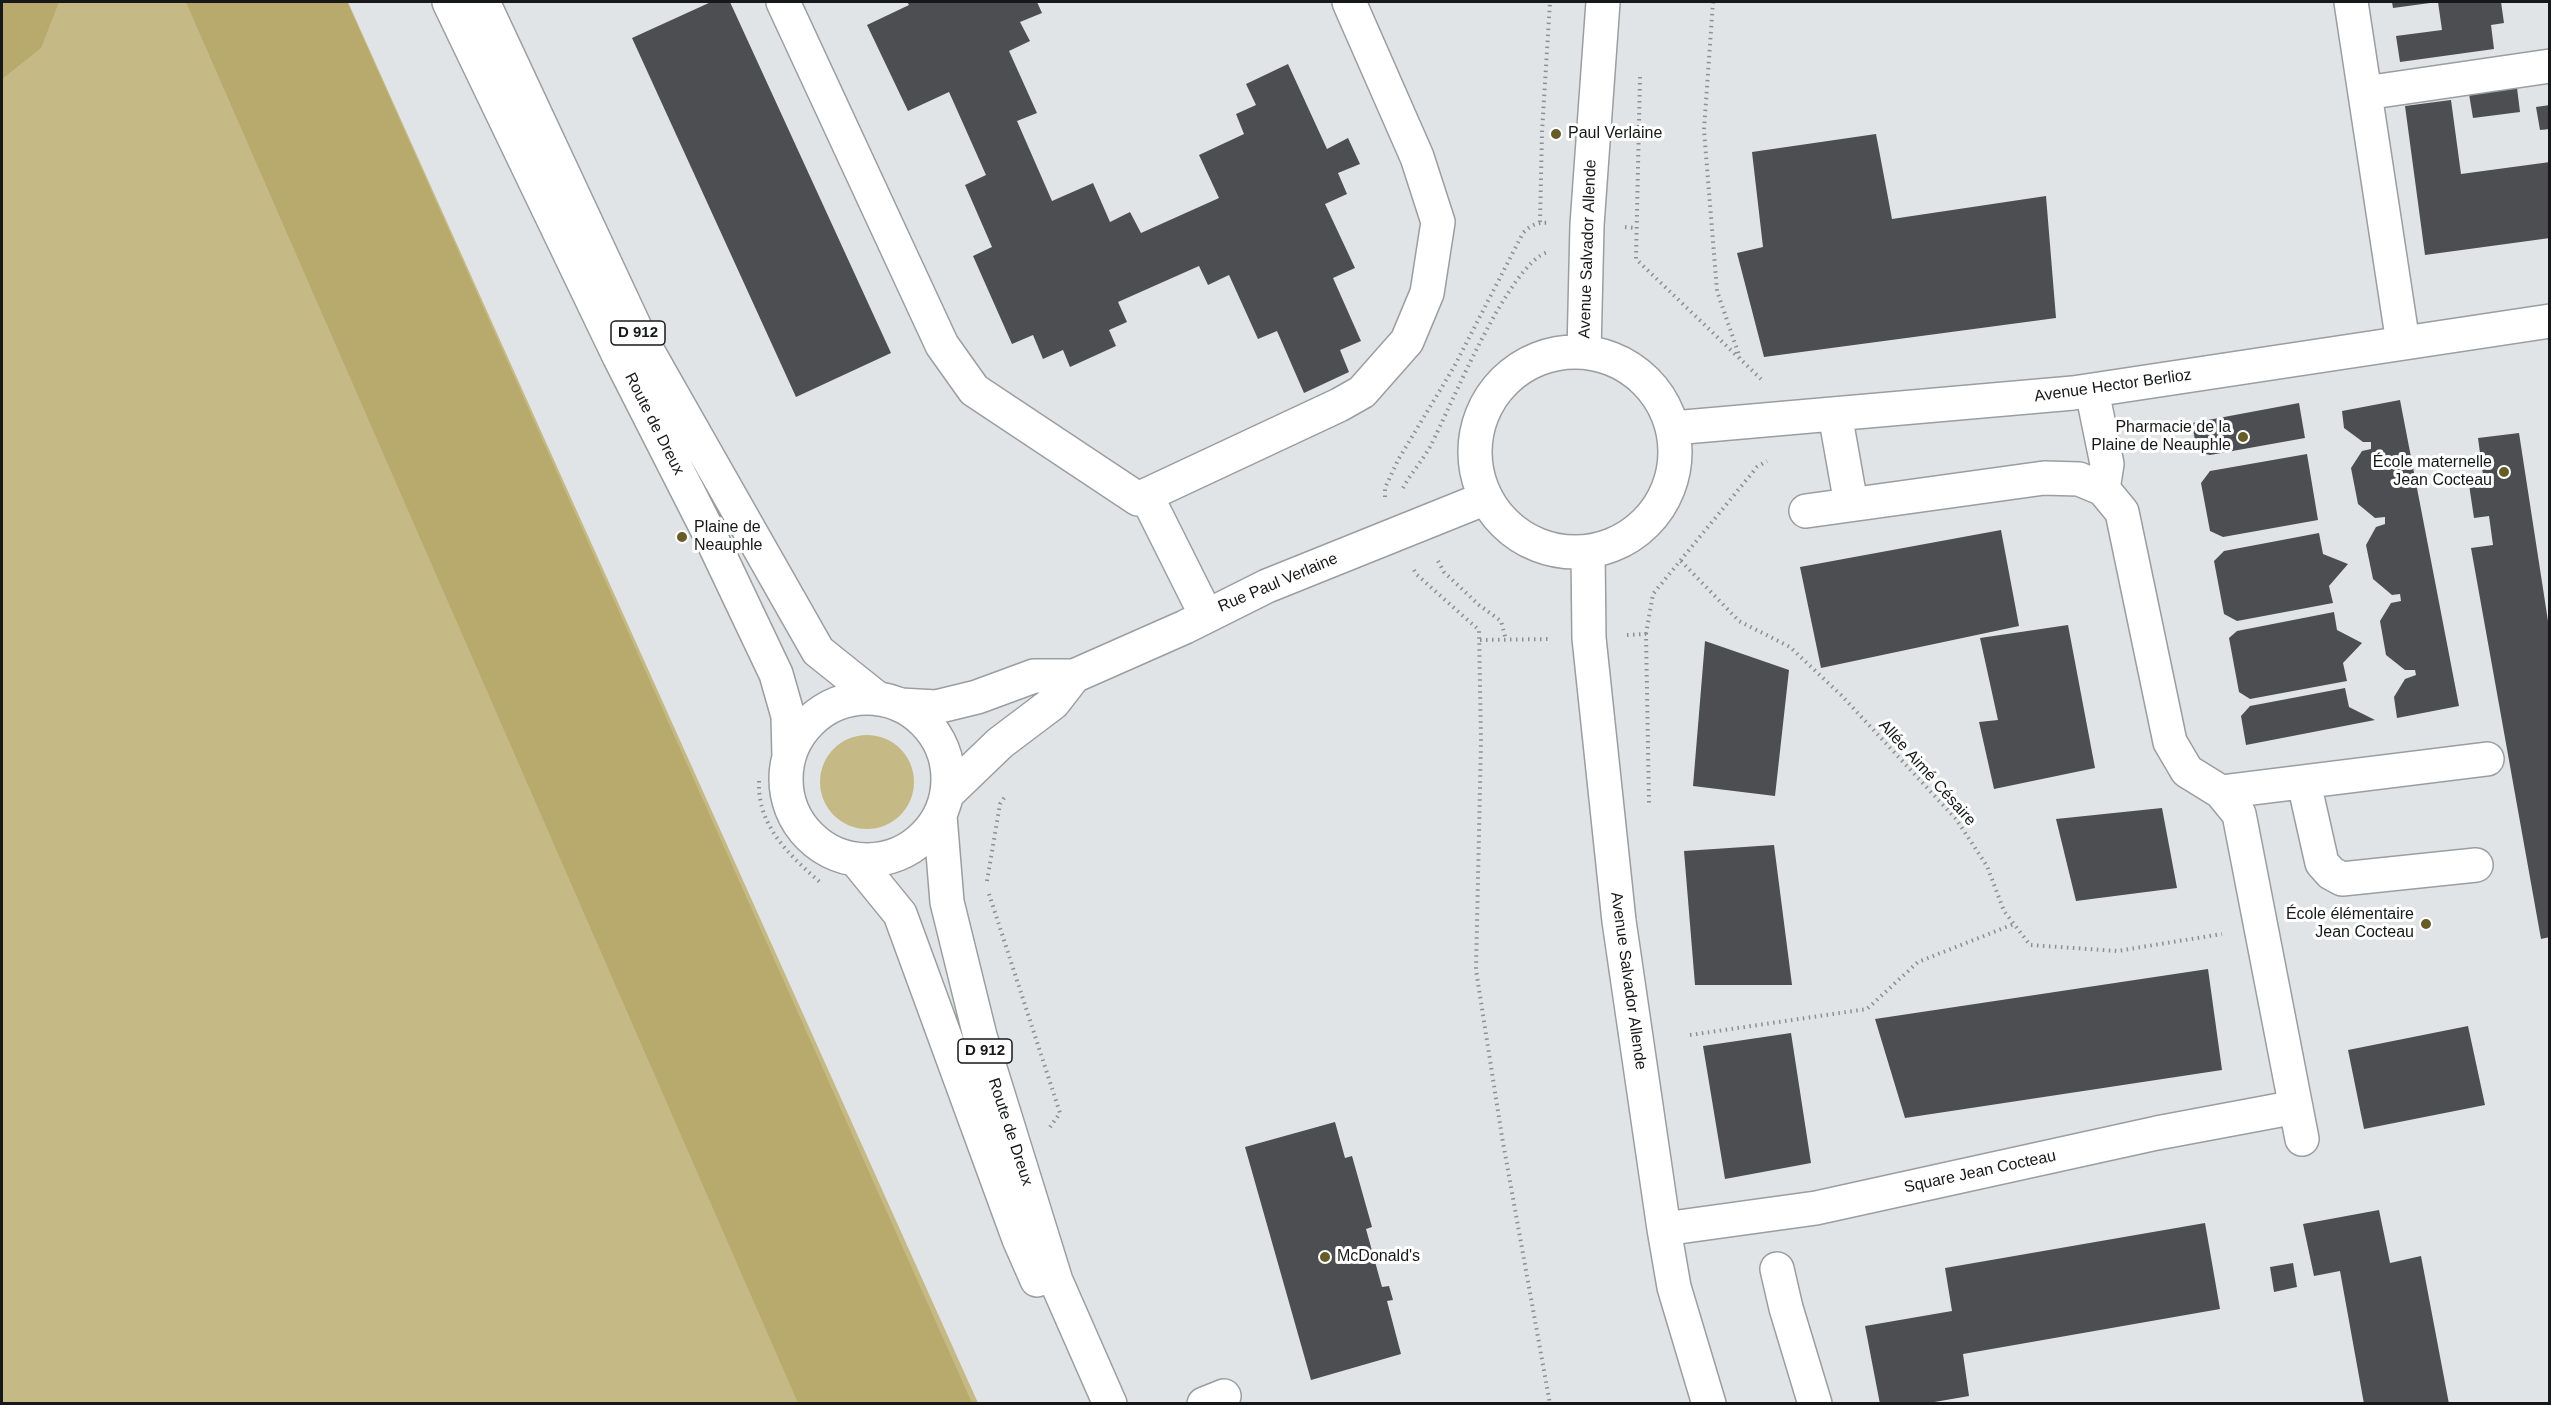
<!DOCTYPE html>
<meta charset="utf-8">
<style>
body{margin:0}
#map{position:relative;width:2551px;height:1405px;overflow:hidden;background:#e1e4e7;font-family:Helvetica,sans-serif}
canvas{display:block}
.frame{position:absolute;inset:0;border:3px solid #171819;pointer-events:none}
</style>
<div id="map">
<canvas width="2551" height="1405"></canvas>
<div class="frame"></div>
</div>
<script>
const c = document.querySelector('canvas').getContext('2d');
c.lineJoin = 'round';
function paint(path, color) { c.fillStyle = color; c.fill(path, 'evenodd'); }
function trace(path, color, width, dash) { c.strokeStyle = color; c.lineWidth = width; c.lineCap = dash ? 'butt' : 'round'; c.setLineDash(dash || []); c.stroke(path); }
function label(font, color, halo, rows, align = 'center') {
  c.font = font + ' Helvetica,sans-serif'; c.lineWidth = 6; c.setLineDash([]); c.textBaseline = 'middle'; c.strokeStyle = halo; c.fillStyle = color; for (const [text, x, y, turn = 0] of rows) {
    c.save(); c.translate(x, y); c.rotate((+turn || 0) * Math.PI / 180); c.textAlign = isNaN(turn) ? turn : align; if (halo) c.strokeText(text, 0, 0); c.fillText(text, 0, 0); c.restore();
  }
}
paint(new Path2D(`
 M2,2H348L978,1403L2,1404Z
 M820 782a47 47 0 1 1 94 0a47 47 0 1 1-94 0Z`), '#c5b985');
paint(new Path2D(`
 M2,2H59L41,48L2,79Z
 M186,2H347L972,1403H798Z`), '#b8a96c');
paint(new Path2D(`
 M711,2H730L891,353L796,397L632,38Z
 M907,2H1037L1042,13L1020,22L1030,41L1009,51L1037,113L1017,121L1052,201L1093,183L1110,222L1130,212L1141,233L1219,198L1199,155L1244,134L1236,114L1256,105L1246,84L1288,64L1327,149L1348,138L1360,164L1338,173L1347,194L1325,204L1355,268L1333,278L1361,341L1340,350L1349,372L1304,393L1277,331L1258,339L1229,275L1208,285L1199,266L1118,302L1127,322L1109,330L1116,346L1070,367L1063,350L1043,359L1033,335L1012,344L973,256L992,247L965,185L986,175L949,92L908,111L867,25L909,5Z
 M2392,2H2430V3L2393,8Z
 M2438,2H2501L2504,23L2491,25L2494,49L2400,62L2396,36L2442,30Z
 M2517,88L2520,112L2473,118L2469,94Z
 M2451,100L2461,174L2550,162V238L2425,255L2405,106Z
 M2550,105V129L2540,130L2536,107Z
 M1876,134L1892,219L2046,196L2056,318L1764,357L1737,253L1763,247L1752,152Z
 M2400,400L2459,706L2397,718L2394,697L2405,679L2416,675L2415,670H2405L2386,655L2380,621L2391,603L2401,601L2400,594L2392,595L2373,579L2366,545L2376,527L2385,524V517L2375,518L2358,504L2351,468L2362,451L2371,449V442H2363L2344,428L2342,411Z
 M2299,403L2305,438L2210,455L2197,452L2192,423Z
 M2519,433L2550,634V937L2541,939L2471,548L2493,545L2489,516L2474,518L2468,478L2483,475L2478,438Z
 M2307,454L2318,520L2223,537L2210,531L2201,483L2210,471Z
 M2001,530L2019,626L1821,668L1800,567Z
 M2319,533L2323,554L2348,564L2329,586L2333,603L2237,621L2224,614L2214,561L2224,551Z
 M2334,612L2337,630L2362,643L2343,663L2347,681L2250,699L2239,692L2229,638L2237,631Z
 M2068,625L2095,768L1994,789L1979,722L1998,720L1980,638Z
 M1705,641L1789,670L1775,796L1693,786Z
 M2345,688L2349,707L2375,720L2246,745L2241,716L2250,706Z
 M2162,808L2177,888L2076,901L2056,819Z
 M1774,845L1792,985H1695L1684,851Z
 M2208,969L2222,1070L1905,1118L1875,1019Z
 M2468,1026L2485,1105L2364,1129L2348,1050Z
 M1791,1033L1811,1163L1725,1179L1703,1046Z
 M1335,1122L1345,1158L1352,1156L1372,1227L1366,1229L1382,1287L1389,1286L1393,1300L1387,1301L1401,1354L1311,1380L1245,1147Z
 M2379,1210L2390,1263L2421,1256L2449,1404H2364L2340,1271L2314,1276L2303,1224Z
 M2205,1223L2220,1309L1963,1354L1969,1396L1923,1404H1880L1865,1326L1952,1311L1945,1268Z
 M2293,1263L2297,1287L2274,1292L2270,1267Z`), '#4c4e51');
const minor = new Path2D(`
 M783,2L942,345L974,390L1138,499L1339,405L1362,392L1407,341L1427,293L1438,222L1417,157L1349,2
 M2351,2L2403,343
 M2365,93L2550,66
 M1584,352L1587,225L1603,2
 M1475 452a100 100 0 1 1 200 0a100 100 0 1 1-200 0Z
 M2092,391L2107,464L2103,489
 M1835,414L1851,504
 M1673,428L2073,393L2550,321
 M1146,495L1206,615
 M1806,511L2044,478L2079,479L2103,489L2122,512L2170,742L2187,771L2221,792L2239,814L2302,1139
 M1588,552L1589,638L1619,921L1664,1229L1674,1287L1709,1404
 M900,705L936,707L977,697L1034,676H1074L1185,627L1267,586L1486,498
 M2304,783L2322,863L2331,873L2342,879L2476,865
 M2221,792L2487,759
 M947,794L1000,743L1053,703L1074,676
 M1664,1229L1816,1208L2157,1133L2296,1107
 M1777,1269L1786,1308L1815,1404
 M1204,1404L1224,1396`);
const major = new Path2D(`
 M449,2L619,356L709,533L776,674L788,716L789,756
 M483,2L639,336L818,651L878,699
 M786 779a81 81 0 1 1 162 0a81 81 0 1 1-162 0Z
 M940,816L947,902L980,1036L1056,1281L1110,1404
 M856,860L900,914L1019,1239L1037,1280`);
trace(minor, '#9b9ea0', 36);
trace(major, '#9b9ea0', 36);
trace(new Path2D(`
 M1713,2L1704,130L1717,291L1740,358
 M1640,77L1636,259L1761,379
 M1540,222L1542,132L1550,2
 M1625,227L1636,228
 M1403,488C1411,473 1423,460 1431,445C1451,406 1509,263 1548,252
 M1385,497V488L1398,460L1454,367L1523,233C1531,225 1537,222 1549,223
 M1438,561L1444,572L1479,605L1501,621L1506,640
 M1681,561L1739,621L1790,647L1841,695L1956,819L1987,866L2004,911L2030,945L2117,951L2222,934
 M1414,570L1417,575L1479,630L1481,741L1476,970L1502,1137L1550,1404
 M1646,634L1653,594L1757,467L1767,461
 M1627,635L1646,634L1649,803
 M1480,640L1551,639
 M759,781C757,826 790,856 821,883
 M987,881L1000,804L1006,795
 M989,894L1060,1113L1050,1127
 M1690,1035L1867,1009L1918,962L2014,924`), '#8d9092', 4, [1.5, 4.5]);
trace(minor, '#fff', 33);
trace(major, '#fff', 33);
for (const [x, y, r, color] of [
 [1556,134,6,"#675b28"],
 [2243,437,6,"#675b28"],
 [2504,472,6,"#675b28"],
 [682,537,6,"#675b28"],
 [2426,924,6,"#675b28"],
 [1325,1257,6,"#675b28"]
]) { const dot = new Path2D(); dot.arc(x, y, r, 0, 2 * Math.PI); c.fillStyle = color; c.fill(dot); trace(dot, '#fff', 2); }
for (const [x, y, w] of [
 [638,333,54],
 [985,1051,54]
]) { const box = new Path2D(); box.roundRect(x - w / 2, y - 12, w, 24, 4.5); c.fillStyle = '#fff'; c.fill(box); trace(box, '#171819', 1.5); }
label('bold 15px', '#171819', null, [
 ["D 912",638,333],
 ["D 912",985,1051]
]);
label('16px', '#171819', '#fff', [
 ["Paul Verlaine",1568,134],
 ["Pharmacie de la",2231,428,"right"],
 ["Plaine de Neauphle",2231,446,"right"],
 ["École maternelle",2492,463,"right"],
 ["Jean Cocteau",2492,481,"right"],
 ["Plaine de",694,528],
 ["Neauphle",694,546],
 ["École élémentaire",2414,915,"right"],
 ["Jean Cocteau",2414,933,"right"],
 ["McDonald's",1337,1257]
], 'left');
label('16px', '#171819', '#fff', [
 ["Avenue Salvador Allende",1588,249,-88],
 ["Avenue Hector Berlioz",2113,386,-8],
 ["Route de Dreux",654,424,63],
 ["Rue Paul Verlaine",1278,583,-23],
 ["Allée Aimé Césaire",1927,773,48],
 ["Avenue Salvador Allende",1628,981,82],
 ["Route de Dreux",1010,1132,72],
 ["Square Jean Cocteau",1980,1172,-12]
]);
</script>
